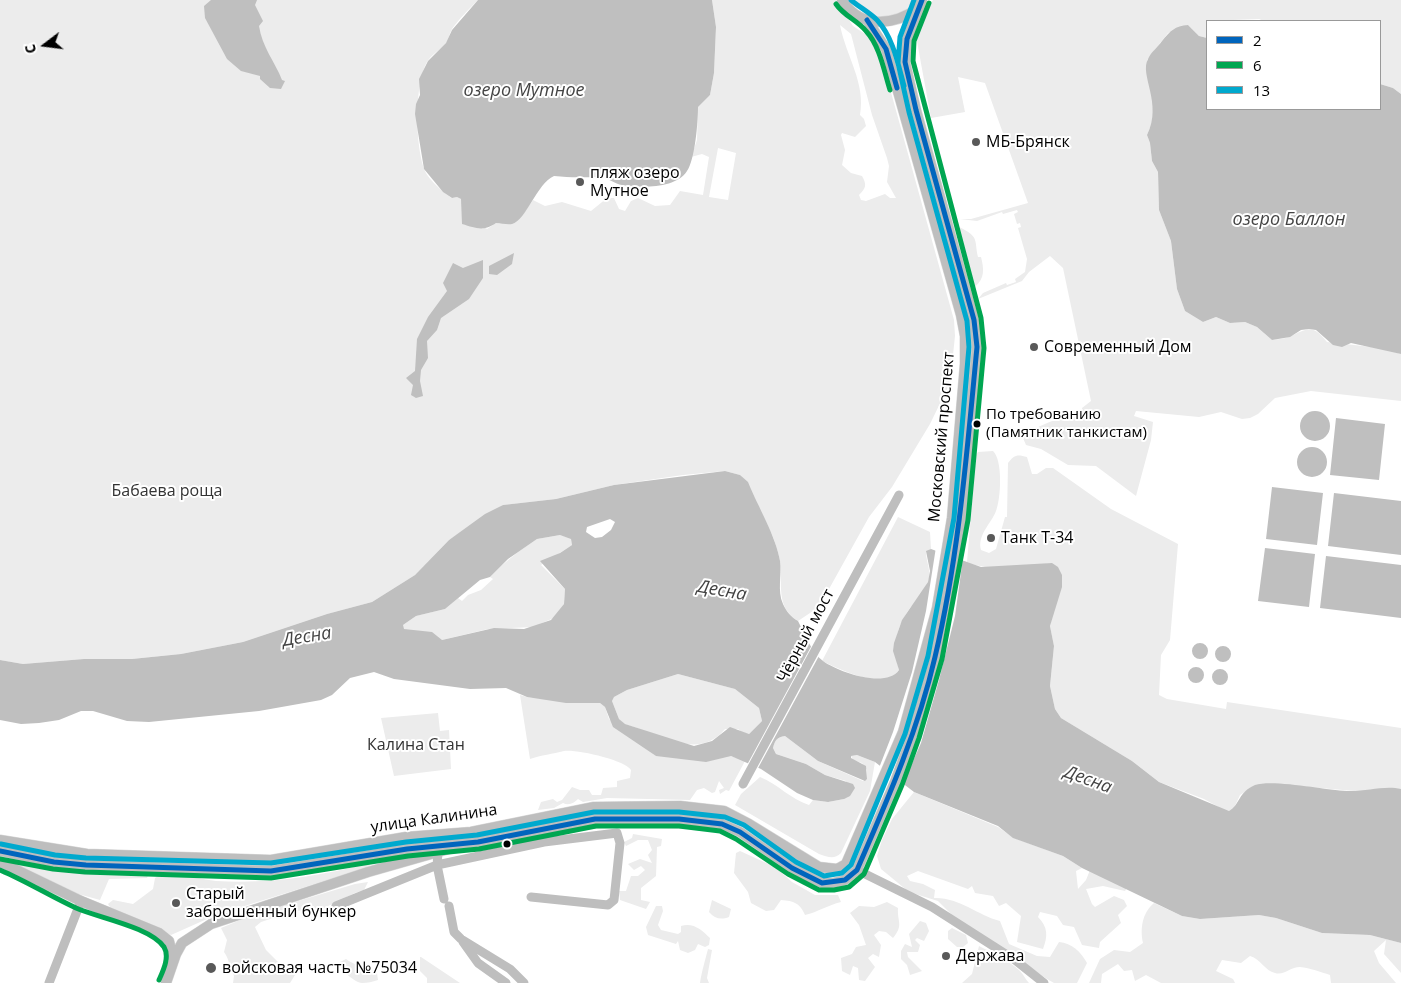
<!DOCTYPE html>
<meta charset="utf-8">
<style>
body{margin:0}
#map{position:relative;width:1401px;height:983px;overflow:hidden;background:#fff;font-family:"Open Sans",sans-serif}
canvas{display:block}
.legend{position:absolute;left:1206px;top:20px;width:175px;height:90px;box-sizing:border-box;background:#fff;border:1px solid #999;margin:0;padding:6px 9px;list-style:none;font-size:15px;color:#000}
.legend li{display:flex;align-items:center;gap:10px;height:25px}
.legend b{width:25px;border:1px solid #999}
.north{position:absolute;left:20px;top:20px;width:50px;height:50px;-webkit-text-stroke:4px #fff;paint-order:stroke;rotate:255deg;font-size:14px;font-weight:700;line-height:20px;text-align:center;color:#000}
.north::after{content:'';display:block;margin:auto;width:18px;height:22px;background:#000;clip-path:polygon(50% 0,100% 100%,50% 72%,0 100%)}
</style>
<div id="map">
<canvas width="1401" height="983"></canvas>
<ul class="legend">
<li><b style="height:6px;background:#0065bd"></b>2</li>
<li><b style="height:6px;background:#00a651"></b>6</li>
<li><b style="height:6px;background:#00a9ce"></b>13</li>
</ul>
<div class="north">С</div>
</div>
<script>
const c = document.querySelector('canvas').getContext('2d');
c.lineJoin = 'round';
function paint(path, color) { c.fillStyle = color; c.fill(path, 'evenodd'); }
function trace(path, color, width, dash) { c.strokeStyle = color; c.lineWidth = width; c.lineCap = dash ? 'butt' : 'round'; c.setLineDash(dash || []); c.stroke(path); }
function label(font, color, halo, rows, align = 'center') {
  c.font = font + ' "Open Sans",sans-serif'; c.lineWidth = 4; c.setLineDash([]); c.textBaseline = 'middle'; c.strokeStyle = halo; c.fillStyle = color; for (const [text, x, y, turn = 0] of rows) {
    c.save(); c.translate(x, y); c.rotate((+turn || 0) * Math.PI / 180); c.textAlign = isNaN(turn) ? turn : align; if (halo) c.strokeText(text, 0, 0); c.fillText(text, 0, 0); c.restore();
  }
}
paint(new Path2D(`
 M0,0H478C469,9 459,19 452,29C449,34 449,39 446,43C440,50 431,55 427,62C414,84 415,148 425,171C428,179 445,194 452,198L457,197L461,199L463,209L487,229L496,223C519,225 520,218 533,200L545,206L562,202L591,211L607,198H614L619,209L625,211L631,201L638,198L655,206L670,205L680,191L703,195L709,157L702,154L691,157L697,140L698,107L710,95L714,73L716,27L712,0H836L853,26L874,40L879,49L954,320L955,336L951,374L948,387L930,424L892,487L869,517L819,607L798,621C775,607 783,584 780,562C776,532 754,502 740,475L725,471L683,475L614,485L556,499L503,505L449,540L415,575L372,602L327,614L243,642L181,654L132,659H84L23,664L0,660ZM840,25L851,34L872,115L887,158L889,166L887,182L896,198H890L885,194L866,201L861,200L859,195C866,188 867,185 862,176L851,173L842,165L845,150L841,135L842,133L855,137L866,126L864,119L860,115C866,83 846,56 840,25ZM718,148L736,153L728,200L709,197Z
 M854,0H913C900,25 868,25 854,0Z
 M933,0H1401V94L1393,88L1380,84V21H1264L1259,19L1207,21V38L1199,36L1188,25L1168,33L1147,60C1151,86 1159,111 1147,135L1150,143L1152,161L1158,172L1159,210L1171,241L1177,289L1185,311L1203,322L1216,317L1230,323L1245,322L1257,327L1272,340C1277,339 1284,339 1288,337C1307,330 1311,322 1327,342L1381,348L1401,354V401L1311,391L1275,398L1258,414L1250,418L1242,419L1221,412L1199,417L1136,411L1134,416L1153,422L1151,440L1136,496L1096,466L1068,465L1041,449L1026,445L1023,438C1041,422 1058,419 1082,413V408L1091,401L1063,268L1050,256L1029,272L1022,281L978,299L983,293L1006,283L1007,285L1016,282L1015,279L1025,272L1027,259L1018,228L1021,227L1020,223L1017,224L1014,214L1018,212L1017,210L1003,214L1002,212L977,221L960,219H971L1028,203L985,83L958,77L965,112L931,118L916,36L918,24Z
 M959,227C980,237 974,240 978,257H981C984,269 985,278 975,287Z
 M993,451C1003,460 1001,499 996,511C991,524 977,535 981,550L989,553L996,549L1005,517H1007L1008,463C1014,455 1017,454 1027,457L1032,474H1037L1046,468H1053L1111,509L1178,544L1170,640L1161,655L1159,695L1167,699L1226,709L1227,702L1401,728V789L1366,792L1285,785L1254,786L1240,795L1234,808L1229,811L1224,810L1204,799L1159,782L1132,761L1061,718L1055,709L1050,686L1054,646L1050,626L1056,602L1052,563C1031,566 985,572 967,562L976,455L978,452Z
 M898,517L930,532L931,549L926,552C926,562 932,572 928,582C924,592 917,600 910,608C895,629 893,646 899,670C884,692 840,669 822,661Z
 M560,535L571,538L572,545L541,565L565,589L564,604L556,617L533,627L488,629L442,640L403,629V625L416,616L445,609L458,598L462,601L468,595L481,590L493,579L490,577L501,566L518,552L537,539Z
 M678,674L735,689L759,708L762,721L749,734L743,733L738,729H725C698,762 659,733 624,724L619,719L612,701L614,697L627,690Z
 M520,695L527,697L580,703H600L605,707L609,719L656,756H731L745,761L729,791L726,790L720,794L719,790L724,788L719,781L715,792L712,793L704,788L697,790L690,800L607,798L583,802L578,799C574,803 569,806 563,803L554,808L538,810L541,802L553,799L557,802L562,800L572,787L580,790H589L592,795H601L603,788L617,787V781L630,778L631,770C625,760 576,749 564,751C553,754 541,755 530,759Z
 M438,713L440,731L449,730L451,769L394,776L381,718Z
 M785,736L818,761L863,781L867,779V770L862,763L853,760L851,756L857,755L875,762L870,791L841,853C834,860 828,857 819,854L735,805L741,794L760,777C778,784 790,799 809,805L813,800L828,802L844,799L846,781L825,775L806,764L776,754L773,748C775,740 777,737 785,736Z
 M914,792L998,827L1014,838L1063,856L1082,868L1076,871L1078,889L1086,880L1090,870L1127,888L1125,891L1103,886L1086,889L1092,904L1095,907L1114,896L1124,900L1127,906L1118,915L1121,923L1100,942L1099,948L1082,945L1074,927L1063,925L1057,916L1040,912L1038,917C1048,927 1048,936 1043,949L1017,942L1021,916L1006,903L999,906L993,896L975,893L972,886L968,889L918,871L907,876L910,881L923,884L935,890L934,898C959,897 977,915 1000,921L1009,944L1037,956L1050,957L1059,942C1072,943 1081,952 1087,963L1077,983H1054L1047,979L953,916L938,901L909,892L881,869L877,856L882,840L892,819Z
 M593,811L684,812L595,814L465,839Z
 M639,823L691,825L717,832C678,828 632,826 593,829C579,831 565,835 551,836L546,833L568,828Z
 M633,834L662,839L661,846L657,847L656,876L641,888V900L650,902L646,909L620,900L619,891H626L631,876H638L645,870L641,866L634,870L628,864L640,859L652,863L648,855L652,850L648,840H638L626,846L624,842L632,838Z
 M740,851L775,867L792,882L815,895H838L841,902C828,905 818,912 805,915C800,903 794,901 781,900L774,910L766,911L751,903L748,892L734,873L736,853Z
 M18,860C62,875 104,874 150,871L147,878L109,879L100,900L71,892L14,863Z
 M369,863L370,866L359,870L216,915L171,935L111,909L108,904L113,900L133,904L153,889L155,878C172,867 197,880 216,881C268,884 318,877 369,863Z
 M368,882L364,890L355,893L324,908L296,911L292,918L279,916L261,922L255,927L266,950L283,967L293,965L300,967L290,983H233L234,976C229,968 230,960 224,952L227,940L221,928L255,914L355,884Z
 M712,900L731,909L729,917C721,920 715,919 709,912Z
 M887,902L898,908C897,922 904,925 893,938L886,932L879,931L874,935L881,945L879,957L873,954L868,958L875,967L865,981L859,980L858,968L853,966L850,975L842,971L841,958L852,954L856,947L866,945L859,925L850,913L859,906L874,907Z
 M1154,903L1182,916L1200,919L1259,915L1276,918L1322,933L1370,935L1401,943V973L1384,954L1386,940L1374,951L1379,963L1396,983H1331L1330,975C1321,972 1310,968 1300,967C1290,967 1284,976 1275,973C1265,971 1261,959 1250,956L1241,963L1222,960L1216,971L1233,979L1235,983H1161L1146,975L1135,981L1132,970L1124,971L1118,964L1102,974L1101,983H1089L1100,959L1114,950L1130,952L1143,943C1140,929 1142,913 1154,903Z
 M656,906H662L663,911L658,925L661,930L678,934L681,932V926C693,922 702,930 710,938L709,945L705,947L698,944L695,950L688,953L680,950L678,941L676,944L648,935L646,927Z
 M920,921L926,923L929,931L924,941L917,938L915,940L920,945L918,952H907L908,957L922,971L910,975L907,965L901,959V951L905,944L912,947L909,934Z
 M952,928L966,935L968,943L963,947H957L948,939V931Z
 M979,946C993,953 1008,960 1020,971C1024,975 1025,979 1029,983H962L972,974Z
 M708,949L712,950L707,978L709,983H700C702,970 705,961 708,949Z
 M420,957H421L460,983H427V978L420,971Z
 M346,959C356,967 367,966 377,973L378,980C372,982 368,983 362,983C354,982 340,970 340,962Z`), '#ececec');
paint(new Path2D(`
 M211,0H257L255,5L263,21L259,26C262,47 275,62 282,80L285,81L281,89L270,88L260,79V76L241,71L227,59L205,18L204,6Z
 M478,0H712L716,27L714,73L710,95L698,107C698,122 695,160 687,171C676,189 640,188 622,185C615,184 608,178 601,177C584,177 572,178 554,176C537,183 526,221 512,224C507,225 501,223 496,223C483,232 476,228 462,224L461,199L457,197L452,198L443,192L424,169L415,114L416,104L420,95L419,79L428,61L446,43L452,30Z
 M1188,25L1199,36L1207,38V109H1380V84L1393,88L1401,94V354L1351,343L1342,347L1333,345L1316,330L1309,329L1301,330L1290,337L1272,340L1257,327L1245,322L1230,323L1216,317L1203,322L1185,311L1177,289L1171,241L1159,210L1158,172L1152,161L1150,143L1147,135C1163,103 1139,75 1148,59C1151,52 1158,47 1162,41C1170,31 1175,26 1188,25Z
 M514,253L512,264L497,275L489,274V266Z
 M483,260V278L469,299L441,318L437,330L427,341L428,358L421,370L420,381L423,396L416,398L411,395L413,385L406,378L415,371L417,339L428,317L447,291L443,283L453,263L463,268Z
 M1300 426a15 15 0 1 1 30 0a15 15 0 1 1-30 0Z
 M1336,418L1385,424L1379,480L1330,475Z
 M1297 462a15 15 0 1 1 30 0a15 15 0 1 1-30 0Z
 M725,471L740,475L748,482C758,507 776,536 780,561C782,575 777,591 783,604C786,611 791,617 798,621C804,633 812,653 823,661C838,672 886,689 899,670L893,651L894,643L902,620L928,582L930,571L926,551L931,549L981,567L1052,563L1058,567L1062,575V587L1050,626L1054,646L1050,686L1055,709L1061,718L1132,761L1159,782L1229,811C1240,805 1238,792 1255,785C1273,779 1325,790 1347,791C1365,792 1384,785 1401,789V943L1370,935L1322,933L1276,918L1259,915L1200,919L1182,916L1082,868L1063,856L1013,838L998,826L914,792L875,762L857,755L851,756V758L866,766L867,779L865,781L818,761L785,736C777,737 775,740 773,748L776,754L806,764L825,775L853,784L855,788L850,796L844,799L828,802L813,800L797,793L761,769L731,756L706,762L656,756L613,727L605,707L600,703H566L527,697L506,688L470,689L394,679L374,672L350,678L332,695L321,700L259,711L149,722L127,721L93,711H81L59,720L39,723L21,724L0,720V660L23,664L84,659H132L181,654L243,642L327,614L372,602L415,575L449,540L485,514L503,505L556,499L614,485ZM610,519L615,522L611,530L602,537L595,538L586,532L587,527ZM560,535L571,539L572,545L560,553L540,561L565,589L564,604L551,620L524,629L494,628L442,640L432,632L404,629L403,625L416,616L445,609L480,580L490,577L508,559L537,539ZM678,674L735,689L759,708L762,721L749,734L730,727L712,741L694,746L625,724L619,719L612,701L614,697L627,690Z
 M1272,487L1323,493L1317,545L1266,539Z
 M1334,493L1401,501V555L1328,546Z
 M1265,548L1315,554L1309,607L1258,601Z
 M1326,556L1401,565V618L1320,608Z
 M1192 651a8 8 0 1 1 16 0a8 8 0 1 1-16 0Z
 M1215 654a8 8 0 1 1 16 0a8 8 0 1 1-16 0Z
 M1188 675a8 8 0 1 1 16 0a8 8 0 1 1-16 0Z
 M1212 677a8 8 0 1 1 16 0a8 8 0 1 1-16 0Z`), '#bfbfbf');
paint(new Path2D(`
 M936,547L963,558L955,616L939,680L921,743L902,786L879,768L893,732L912,672L926,611Z
 M813,643L820,654L757,770L747,765Z`), '#fff');
const major = new Path2D(`
 M842,0C860,29 894,26 918,8
 M0,840L87,854L271,860L406,837L471,832L594,807L680,806L724,811L749,824L819,867L837,869L846,864L903,732L937,608L952,518L965,364V336L961,315L886,49L867,20
 M0,851L54,862L86,865L271,871L407,849L478,842L595,819H679L722,824L740,832L792,868L822,883H833L845,880L857,870L895,782L912,736L935,658L961,519L977,347L974,320L916,110L905,62L907,39L922,0
 M0,862L81,901L159,933L169,941L173,959
 M166,983L176,954L182,943L211,924L368,872L452,848`);
trace(major, '#dbdbdb', 11);
trace(new Path2D(`
 M743,784L899,495
 M438,853L437,865L444,899
 M857,870L932,907L1015,960L1044,983
 M336,906L437,865L544,842L617,833L620,843L614,900L608,905L531,897
 M449,906L454,932L461,939L510,969L524,983
 M463,942L478,963L506,983
 M49,983L81,901`), '#bebebe', 9);
trace(major, '#bebebe', 10);
trace(new Path2D(`
 M867,20L886,49L897,88
 M0,851L54,862L86,865L271,871L407,849L478,842L595,819H679L722,824L740,832L792,868L822,883L845,880L857,870C887,801 918,731 935,657C959,555 967,451 977,347L974,320L916,110L905,62L907,39L922,0`), '#0065bd', 5);
trace(new Path2D(`
 M836,4C844,16 857,20 866,31C880,46 884,71 890,90
 M0,859L53,869L85,872L271,878L408,856L479,849L596,826H679L720,831L736,839L788,874L819,890H834L849,887L864,874L902,785L919,738L942,659L968,520L984,348L981,318L913,61L914,41L929,3
 M0,870C26,881 50,896 76,908C99,918 150,927 164,947C170,957 163,971 159,980`), '#00a651', 5);
trace(new Path2D(`
 M851,0C859,7 869,12 877,20C893,37 898,64 904,86
 M1,844L55,855L86,858L271,863L406,842L477,835L594,812H679L725,817L744,825L796,862L824,876L842,873L851,865L905,734L928,656L954,518L969,347L967,321L909,112L898,63L900,37L914,0`), '#00a9ce', 5);
for (const [x, y, r, color] of [
 [976,142,5,"#595959"],
 [580,182,5,"#595959"],
 [1034,347,5,"#595959"],
 [977,424,4.5,"#000"],
 [991,538,5,"#595959"],
 [507,844,4.5,"#000"],
 [176,903,5,"#595959"],
 [946,956,5,"#595959"],
 [211,968,6,"#595959"]
]) { const dot = new Path2D(); dot.arc(x, y, r, 0, 2 * Math.PI); c.fillStyle = color; c.fill(dot); trace(dot, '#fff', 2); }
label('15px', '#000', '#fff', [
 ["По требованию",986,415],
 ["(Памятник танкистам)",986,433]
], 'left');
label('16px', '#000', '#fff', [
 ["МБ-Брянск",986,142],
 ["пляж озеро",590,173],
 ["Мутное",590,191],
 ["Современный Дом",1044,347],
 ["Танк Т-34",1001,538],
 ["Старый",186,894],
 ["заброшенный бункер",186,912],
 ["Держава",956,956],
 ["войсковая часть №75034",222,968]
], 'left');
label('16px', '#000', '#fff', [
 ["Московский проспект",942,437,-85],
 ["Чёрный мост",806,636,-62],
 ["улица Калинина",434,819,-8]
]);
label('16px', '#333', '#fff', [
 ["Бабаева роща",167,491],
 ["Калина Стан",416,745]
]);
label('italic 18px', '#444', '#fff', [
 ["озеро Мутное",524,91],
 ["озеро Баллон",1289,220],
 ["Десна",722,591,10],
 ["Десна",307,637,-9],
 ["Десна",1088,780,20]
]);
</script>
